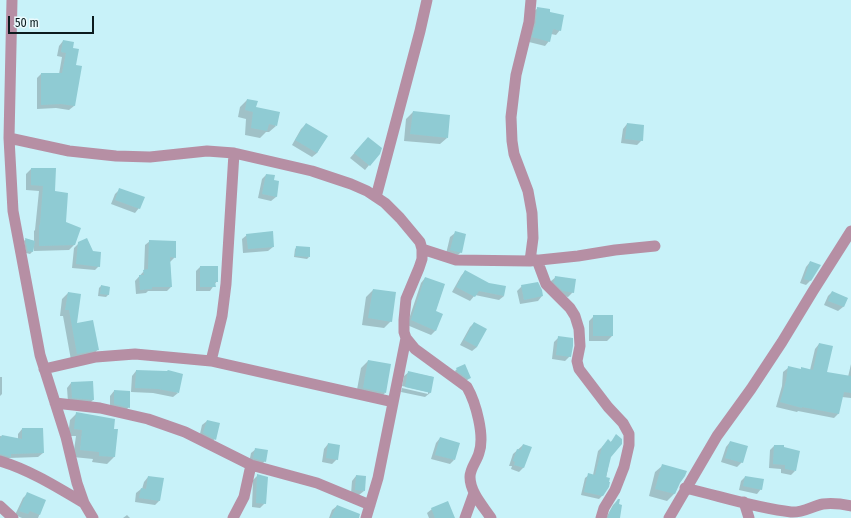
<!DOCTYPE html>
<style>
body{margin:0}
#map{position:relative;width:851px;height:518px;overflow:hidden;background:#c8f2f9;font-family:"Fira Sans Condensed",sans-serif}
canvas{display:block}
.scale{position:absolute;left:8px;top:16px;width:86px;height:18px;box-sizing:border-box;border:2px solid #0b1b1e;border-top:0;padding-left:5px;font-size:12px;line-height:14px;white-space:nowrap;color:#0b1b1e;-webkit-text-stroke:3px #eafafd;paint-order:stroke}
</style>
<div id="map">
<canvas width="851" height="518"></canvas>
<div class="scale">50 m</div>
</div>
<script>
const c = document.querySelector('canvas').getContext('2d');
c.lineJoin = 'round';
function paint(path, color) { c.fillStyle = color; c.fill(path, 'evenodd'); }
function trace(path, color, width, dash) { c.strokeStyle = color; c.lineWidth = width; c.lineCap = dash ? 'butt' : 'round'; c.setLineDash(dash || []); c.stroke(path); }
paint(new Path2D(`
 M538,8L549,13L560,30L556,35L551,34L549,41L545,46L529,42L533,12Z
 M63,41L72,48L75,66L74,106L69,110L56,108L37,109V78L41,74H59L62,57L57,56L59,46Z
 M247,100L276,126L269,132H266L260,138L245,135L246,119L238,117L240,107Z
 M413,112L447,138L440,144L404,141L406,119Z
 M306,124L326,136L317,153L312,157L292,145L301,129Z
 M627,124L642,140L637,145L621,143L623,129Z
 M364,142L379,153L365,170L350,158Z
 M31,169L54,192L65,223L74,245L69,250L34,251L33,246L32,252L30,254L26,253L24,241L26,239L34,241V231L35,230L39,191L26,190V174Z
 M266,175L273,181L278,182L276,197L271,201L258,198L262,179Z
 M120,189L139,208L135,213L111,204L115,194Z
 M455,233L461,252L456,257L446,254L450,237Z
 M247,235L273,247L268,251L243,253L242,239Z
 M150,241L175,257L170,262L171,287L167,291H148L146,293L136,294L135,281L144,271L145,245Z
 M79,243L99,266L95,270L72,268L74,248Z
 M297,247L309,257L307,259L294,257L295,249Z
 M810,262V281L806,285L800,283L806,267Z
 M200,267L217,281L210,291H196V271Z
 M465,271L504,296L499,300L475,295L470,301L452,292L461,276Z
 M556,277L573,292L568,297L558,295L550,287L551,281Z
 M425,278L435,311L436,330L431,335L407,325L421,283Z
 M101,286L109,287L108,295L106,297L98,296L99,288Z
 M522,286L542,296L538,301L520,304L517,291Z
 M373,290L391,321L384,328L362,325L366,297Z
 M832,292L847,298L843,307L838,311L824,305L828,296Z
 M68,293L76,325L98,349L92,356L71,360L63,316H60L62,299Z
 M594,316H612V336L607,341H589V321Z
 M474,323L477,347L472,351L460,345L470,327Z
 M559,337L570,356L565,361L552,359L554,342Z
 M819,344L825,373L848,377L851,364V398L842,397L838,414L834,418L798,411L797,412L776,407L782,386L783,372L788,368L800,370L802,368L810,370L815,349Z
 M368,361L385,393L378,400L356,395L361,368Z
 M457,369L470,378L466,381L456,374L455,371Z
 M136,371L178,393L173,397L153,393L131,392L132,376Z
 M409,372L433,377L430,393L425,397L401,392L402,388L428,394V392L402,386L404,376Z
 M0,377H2V394L0,396Z
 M92,382L93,400L89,404L68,402L67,388L71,383Z
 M114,391L129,407L124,412L110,408V396Z
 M77,413L113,430H116L114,457L107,464L92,462L93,459L73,457L76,436H68L70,420Z
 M207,421L215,439L210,443L199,438L202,425Z
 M22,429L43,453L38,457L9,458L5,461L0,460V436L18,439V434Z
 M616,436L610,457L603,495L599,499L581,495L585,478L589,475H593L598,451L608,441L610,443Z
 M440,438L454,460L450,464L431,459L436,443Z
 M730,442L742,462L737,467L721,462L726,447Z
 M328,444L337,459L332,464L322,462L324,449Z
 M523,445V468L519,472L511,469L512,466H509L513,454Z
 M774,446L795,471L791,475L781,473V469L769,468L770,450Z
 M256,449L265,461L260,466L249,463L251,453Z
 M662,466L679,483L674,494L667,501L649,496L655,472Z
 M258,475L265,503L260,508L252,507L253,480Z
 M356,476L364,491L359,495L351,494L352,481Z
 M148,477L160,500L155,505L135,502L136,493L141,489H142L144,482Z
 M745,477L761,489L757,494L739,490L741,481Z
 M27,494L45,501L38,518H22L15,515L23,498Z
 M618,500L619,518H606L613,505Z
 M337,506L359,518H329L332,510Z
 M432,509L454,518H429L427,513Z
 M127,515L130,518H123Z`), '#0003');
paint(new Path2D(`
 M537,7L550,9V12L564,15L561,31L553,29L550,42L532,37L536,23Z
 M63,40L74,42L73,48L79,49L76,65L82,66L75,106L61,104L41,105V73H62L66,53L61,52Z
 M247,99L258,101L256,107L280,112L277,126L269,124L267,131L251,128L253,112L245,110Z
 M413,111L450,115L448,138L410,134Z
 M306,123L328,136L317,153L295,140Z
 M627,123L644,125L643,141L625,139Z
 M368,137L382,148L380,154L370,166L354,153Z
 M31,168H56L55,191L68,193L66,222L81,228L75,245L39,246V225H40L43,186L31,185Z
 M266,174L275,175L274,180L279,181L277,197L262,194Z
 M119,188L145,197L140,209L115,200Z
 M273,231L274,247L248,249L246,234Z
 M455,231L466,234L462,253L450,250Z
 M25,238L35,241L33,252L28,251Z
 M87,238L93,251L101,252L100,267L76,264L78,242Z
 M149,240L176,241V258L170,257L172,287H152V289L140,290L139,275H144L143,270L148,269Z
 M296,246L310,247V257L295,256Z
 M810,261L821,265L811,281L804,279Z
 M200,266H218V282H215L216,287H200Z
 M465,270L489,283L506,286L504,296L479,291L475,297L456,287Z
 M555,276L576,279L574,293L563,291L554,283Z
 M425,277L445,284L436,311L443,314L436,331L411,320Z
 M538,282L542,290L543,296L524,300L521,285Z
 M101,285L110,287L109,295L100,294Z
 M373,289L396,292L392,322L368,318Z
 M832,291L848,298L844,307L828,301Z
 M68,292L81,294L77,323L93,320L99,350L77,354L69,310H65Z
 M593,315H613V336H593Z
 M474,322L487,329L477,347L464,340Z
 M558,336L573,338V346L571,357L556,355Z
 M819,343L833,346L827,372L851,376V393L844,392L839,414L802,407V408L780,402L786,381L788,366L801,369V367L813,370Z
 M368,360L391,364L386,393L363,388Z
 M465,364L471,378L468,379L458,372L456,368Z
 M136,370L167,371L168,370L183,374L179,393L158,389L135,388Z
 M408,371L434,377L431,393L405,387Z
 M93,381L94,400L72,398L71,382Z
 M114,390L130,391V408L114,404Z
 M76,412L115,419L114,429H118L115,457L99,456V452L80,450L82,430L74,429Z
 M207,420L220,423L216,440L203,433Z
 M22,428H43L44,453L11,454V457L0,454V439L2,435L22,439Z
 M616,434L622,439V444L611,457L606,477L610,478L609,482H610L609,487L603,496L584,492L588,473L595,475L602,447L608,439L611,442Z
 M440,437L460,443L455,460L435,455Z
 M730,441L748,446L743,463L725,458Z
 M328,443L340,445L338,460L326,458Z
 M523,444L532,447L524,468L514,465L515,462L513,461L517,449L521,450Z
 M774,445H784V447L800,451L796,471L785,469V465L773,464Z
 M255,448L268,450L266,462L253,458Z
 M662,464L687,471L685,476L680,483L675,494L655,489Z
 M257,474L268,477L266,504L256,503Z
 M356,475L366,476L365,491L355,490Z
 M148,476L164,478L160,501L139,498L141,488L146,489Z
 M745,476L764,479L762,490L743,486Z
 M27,492L46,500L40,515L30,511L28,514L19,511Z
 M618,499H620L619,504L622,505L620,518H608L610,511Z
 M448,501L455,518H435L431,508Z
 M337,505L360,514L359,518H331Z`), '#8fcbd3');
trace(new Path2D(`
 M12,0L9,138L13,211L40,355L66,437L77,483L84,503L93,518
 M9,138L69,151L116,156L150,157L207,151L234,153L312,171L351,184L367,191L385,203L400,218L420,242L422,249V259L419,268L406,299L404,320V332L406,338L415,349L467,387C476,403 485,436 479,453C477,461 470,468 470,477C470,492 483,506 491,518
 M376,197L420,31L427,0
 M422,249L456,260L530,261L578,256L615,250L655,246
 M537,260L546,284L570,308L575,316L579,329L580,346L577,361L579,369L608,407L623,423L629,434V445L624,467L615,490L604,508L601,518
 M530,261L533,238L532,213L528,191L514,154L512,141L511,117L516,75L529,22L531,0
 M211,361L222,316L226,284L234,153
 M44,369L96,357L135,354L211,361L393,402
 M55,403L100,408L148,419L185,432L251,465L317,483L370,505
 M0,461C30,470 57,487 84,503
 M685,488C720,496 755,508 791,512C803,513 812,506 823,504C832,503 842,504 851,506
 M744,502L749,518
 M0,506L13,518
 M233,518L244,497L251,465
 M366,518L378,478L406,338
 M465,518L474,493
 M669,518L717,436L751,389L782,342L813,291L851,231`), '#b68fa4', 11);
</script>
